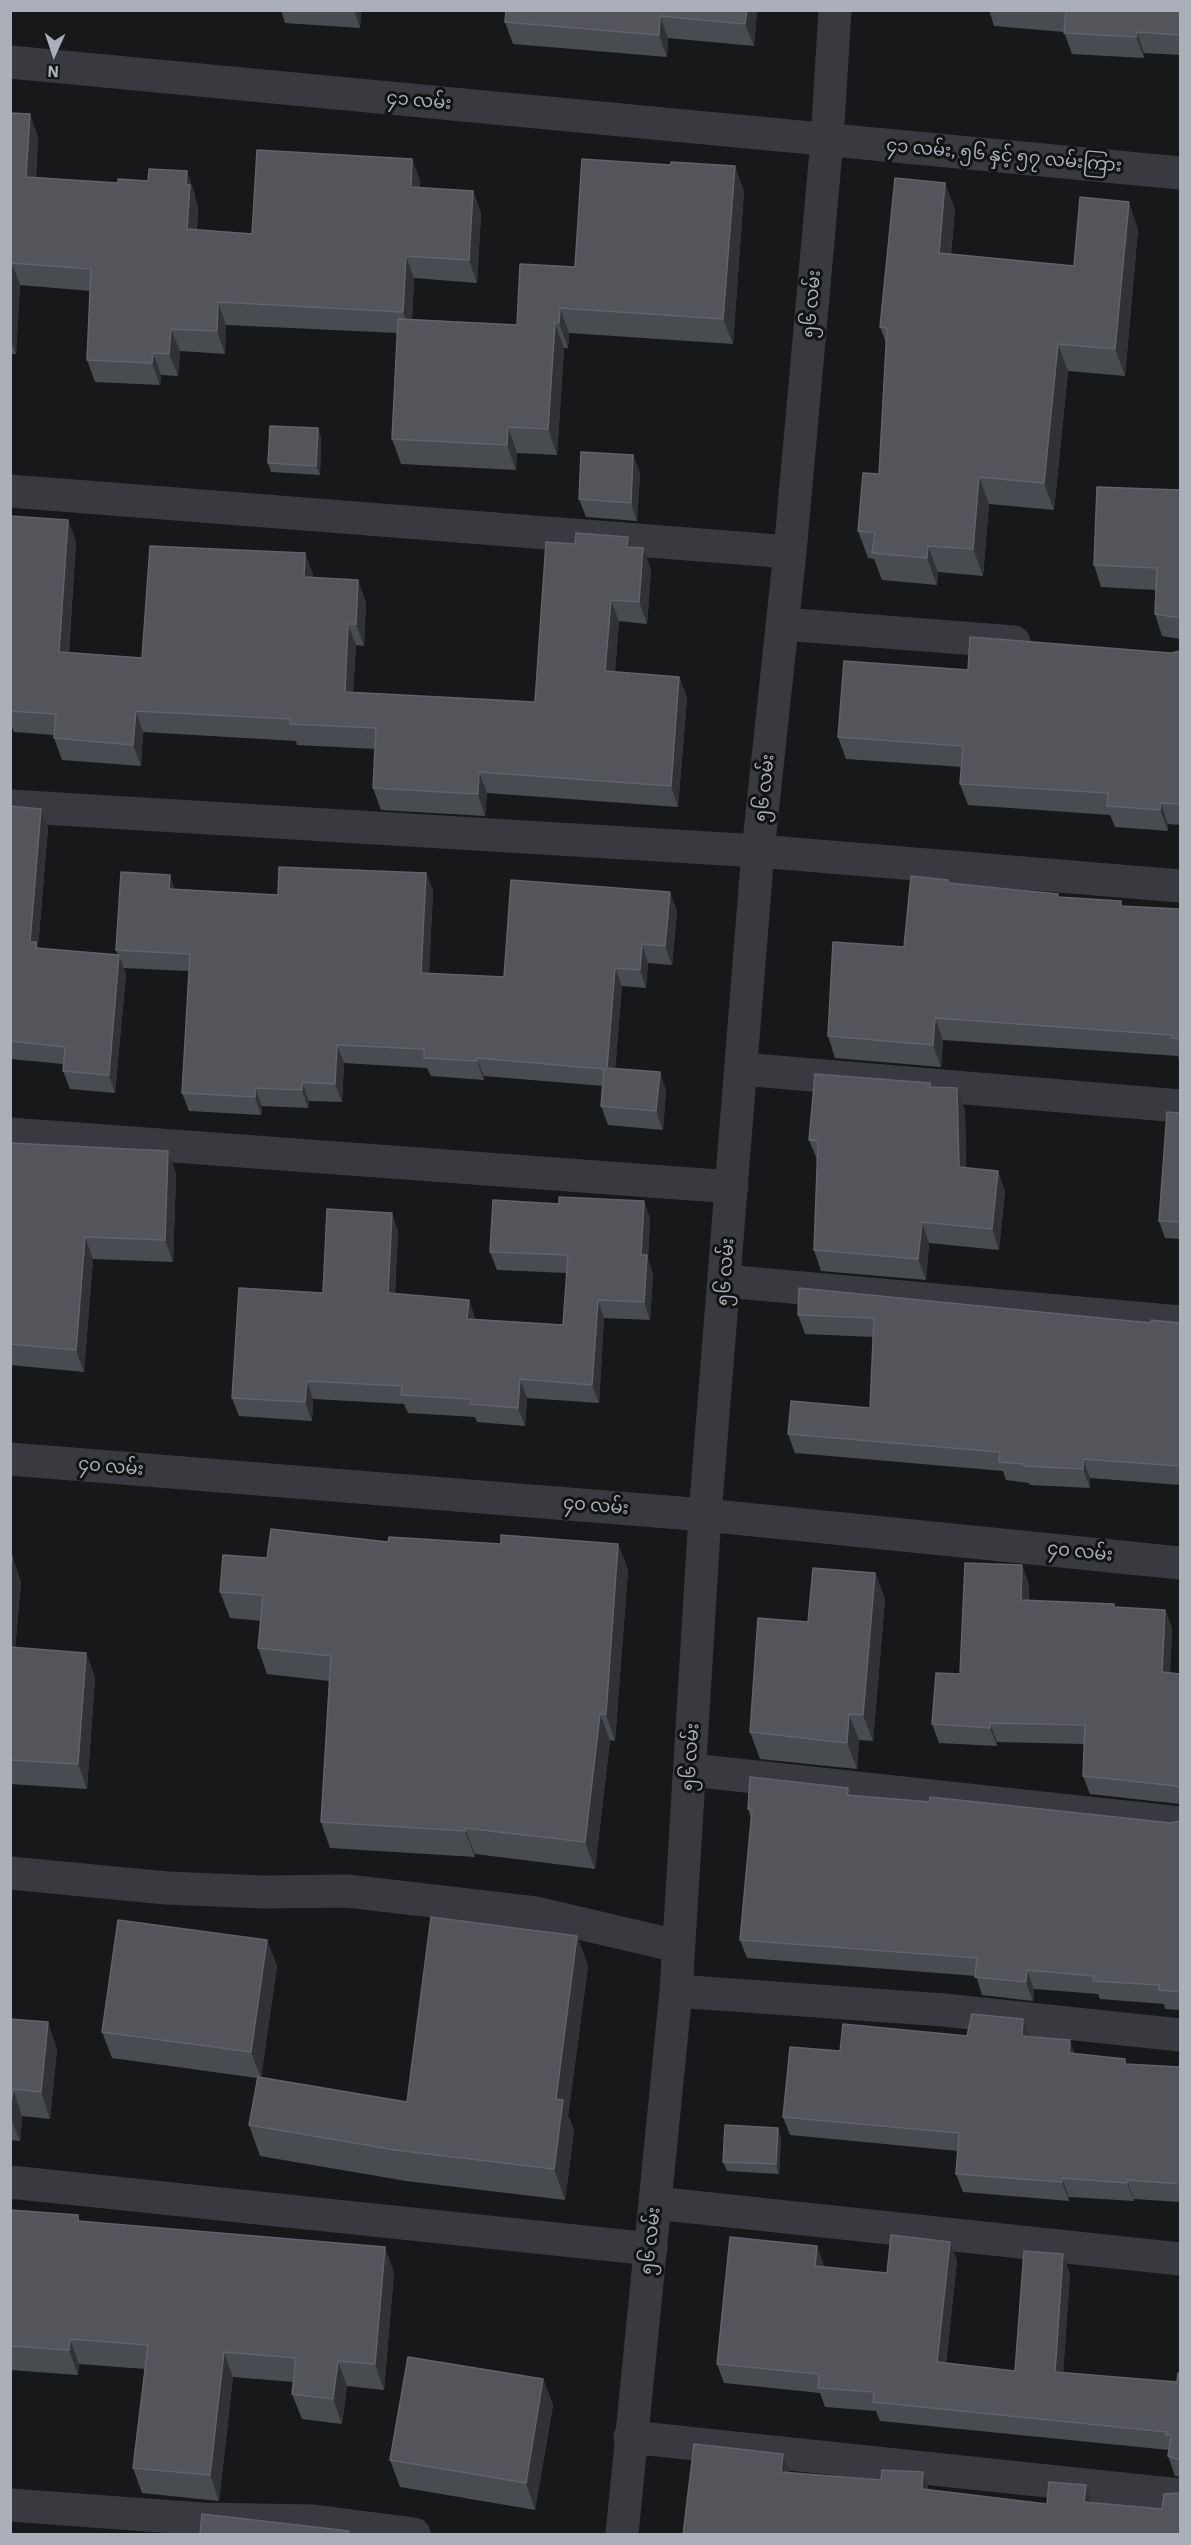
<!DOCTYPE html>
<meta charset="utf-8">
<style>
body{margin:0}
#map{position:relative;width:1191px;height:2545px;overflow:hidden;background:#17181a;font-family:"IBM Plex Sans",sans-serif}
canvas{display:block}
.frame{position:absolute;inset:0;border:12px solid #aaafb9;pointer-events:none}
.north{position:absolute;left:24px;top:24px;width:60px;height:60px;-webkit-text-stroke:4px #121315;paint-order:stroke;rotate:183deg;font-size:16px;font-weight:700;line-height:24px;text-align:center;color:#aaafb9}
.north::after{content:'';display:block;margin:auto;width:21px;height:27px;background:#aaafb9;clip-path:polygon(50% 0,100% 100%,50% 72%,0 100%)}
</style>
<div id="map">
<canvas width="1191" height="2545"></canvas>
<div class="frame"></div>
<div class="north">N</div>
</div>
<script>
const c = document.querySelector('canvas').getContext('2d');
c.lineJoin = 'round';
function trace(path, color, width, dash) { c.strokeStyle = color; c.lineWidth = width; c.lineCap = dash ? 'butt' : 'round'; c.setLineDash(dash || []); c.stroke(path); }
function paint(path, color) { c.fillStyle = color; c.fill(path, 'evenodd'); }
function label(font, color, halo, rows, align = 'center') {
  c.font = font + ' "IBM Plex Sans","Noto Sans Myanmar",sans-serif'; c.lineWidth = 6; c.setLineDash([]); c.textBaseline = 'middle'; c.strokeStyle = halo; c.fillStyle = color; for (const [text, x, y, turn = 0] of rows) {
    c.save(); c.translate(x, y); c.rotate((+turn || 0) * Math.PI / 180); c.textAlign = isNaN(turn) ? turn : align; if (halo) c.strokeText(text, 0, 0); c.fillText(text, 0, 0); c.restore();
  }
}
trace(new Path2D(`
 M10,62L1180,173
 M10,491L790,552
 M783,624L1014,642
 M10,806L758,851L1180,886
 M741,1069L1180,1106
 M10,1134L732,1187
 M725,1281L1180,1322
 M10,1459L705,1515L1180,1563
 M691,1770L1180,1823
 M10,1873L167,1888L264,1892L347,1891L536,1913L677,1946
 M676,1991L944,2010L1180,2035
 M10,2182L651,2249
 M655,2203L1180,2259
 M630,2437L1180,2495
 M10,2505L202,2519L314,2521L414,2534
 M622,2534L676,1991L705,1515L758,851L790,552L827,140L835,10`), '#383a3f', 33);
paint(new Path2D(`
 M281,10H361L360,28L285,23Z
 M757,10L754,46L668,38L667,57L513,44L505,22Z
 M989,10H1180V55L1144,53V58L1072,54L1064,32L994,26Z
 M10,113L38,136L36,178L195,194V198L198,207L197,230L252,234L412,159L420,181V188L473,191L481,213L477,283L414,278L412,319L517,325L575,267L744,191L733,344L569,333L568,348H564L557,455L517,453L516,470L401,464L392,439L398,333L226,325L225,354L180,351L178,376L161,375L160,385L95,382L87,360L90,291L20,285L16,354H10Z
 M945,183L955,210L951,254L1074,266L1138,229L1125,376L1068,371L1054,510L989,504L983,576L938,572L937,585L882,580L874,559L868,558L858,531L879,474L886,343L880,327Z
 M318,428L321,438L320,475L271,472L268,463Z
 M633,455L640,473L637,521L586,517L579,499Z
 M1180,490V639L1162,636L1155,614L1156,590L1101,587L1094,565Z
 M10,516L68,520L76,542L69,652L142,658L313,574V578L366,602L364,646L356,645L353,692L535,702L631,547L643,548L651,570L647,624L619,621L615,672L679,677L687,698L678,807L487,793L485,816L381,810L373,788L375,749L297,745L296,741L143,732L141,766L62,760L54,738V735L14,732L10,722Z
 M1180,651V825L1168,824V831L1115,827L1110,815L968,805L960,784L962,767L846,759L838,737L968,670L1171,653Z
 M10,806L48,827L38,948L118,955L116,950L175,889L278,895L426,873L433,891L429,973L504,977L677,911L672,965L648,963L646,988L622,986L615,1068L666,1090L663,1130L608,1125L601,1106L603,1086L484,1076V1080L431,1076L427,1068L344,1063L342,1102L309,1101L308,1108L262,1106L261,1115L189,1111L182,1093L189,971L123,968L126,974L115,1093L70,1089L63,1071V1064L10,1059Z
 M949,884L1123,906L1180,909V1060H1179L1178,1056L943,1040L941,1067L835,1058L828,1036L904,947Z
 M930,1083L931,1087L965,1109L966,1168L998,1171L1005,1192L999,1250L929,1243L926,1280L821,1271L814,1250L818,1162L809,1140Z
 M1180,1113V1239L1165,1238L1159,1221Z
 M10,1143L168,1151L176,1174L173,1262L93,1259L84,1372L10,1365Z
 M644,1201L650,1219L648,1259L653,1274L650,1320L604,1318L599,1403L527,1398L525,1426L477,1422L475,1417L408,1413L404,1404L313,1399L312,1421L239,1416L232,1398L323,1293L398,1231L395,1294L469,1300L475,1319L563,1325L567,1273L497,1270L490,1252L559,1204Z
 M798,1315L1180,1323V1485L1090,1478V1488L1030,1485L1029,1483L1006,1480L1003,1471L795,1453L788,1434L870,1408L873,1337L805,1334Z
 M388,1542L501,1544H618L628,1570L615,1741L610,1740L595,1869L475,1854V1857L330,1848L321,1822L329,1681L267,1674L258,1648L261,1621L230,1618L220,1592L267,1558Z
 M10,1557H12L21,1582L15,1648L86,1653L95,1678L87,1789L10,1784Z
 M875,1573L885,1599L873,1741L859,1740L857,1769L760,1759L750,1732L808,1622Z
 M1029,1584V1600L1116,1607L1165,1610L1172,1628L1170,1673L1180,1674V1804L1090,1794L1083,1776L1084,1744L997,1742V1746L939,1743L932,1724L960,1674Z
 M848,1788L850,1795L1171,1823L1180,1821V2010L1165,2009L1164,2004L1100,1999L1098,1994L1034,1989L1033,2001L982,1995L976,1976L747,1958L740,1940L751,1818L748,1809Z
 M577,1936L588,1966L568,2116L574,2130L565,2200L406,2181L260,2156L249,2125L257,2078L112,2058L102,2032L267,1940L277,1966L261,2077L407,2102Z
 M10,2019L57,2049L50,2119L22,2116L20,2141L10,2140Z
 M967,2036L1029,2037L1075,2053L1127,2064L1180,2067V2202L1134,2199V2201L1069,2197V2201L963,2192L956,2174L958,2151L790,2135L783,2117L840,2051Z
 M781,2138L779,2174L727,2171L723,2162Z
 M10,2210L78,2215L80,2222L394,2272L384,2390L347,2386L342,2424L302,2419L292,2394L294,2382L233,2377L219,2501L142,2493L133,2468L145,2369L79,2364L78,2375L10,2370Z
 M950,2242L957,2261L946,2363L1015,2371L1070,2273L1063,2373L1177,2382L1180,2373V2477L1175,2476L1168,2456L1169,2450L880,2421L876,2411L825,2407L820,2393L724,2383L717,2364L817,2246L824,2267L887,2273Z
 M543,2379L553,2405L535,2510L400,2487L390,2460Z`), '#484b4f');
paint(new Path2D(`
 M354,10H361L360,28Z
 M747,10H757L754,46L745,24Z
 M660,16L668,38L667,57L659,35Z
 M1137,32L1144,53V58L1136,37Z
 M30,114L38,136L34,199L26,177Z
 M412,159L420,181L419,210L411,187Z
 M735,166L744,191L733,344L723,319Z
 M187,171L195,194V198L198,207L195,251L187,229Z
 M945,183L955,210L948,280L939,253Z
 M473,191L481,213L477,283L469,260Z
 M1129,202L1138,229L1125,376L1115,349Z
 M406,256L414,278L411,334L403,312Z
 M12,263L20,285L16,354L10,339V285Z
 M218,302L226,325L225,354L217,331Z
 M560,308L569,333L568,348L559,323Z
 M555,323L564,348L557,455L548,429Z
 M171,329L180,351L178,376L169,354Z
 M1058,344L1068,371L1054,510L1044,483Z
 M153,353L161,375L160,385L152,363Z
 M508,427L517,453L516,470L507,445Z
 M318,428L321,438L320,475L316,466Z
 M633,455L640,473L637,521L631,503Z
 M979,477L989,504L983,576L973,549Z
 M68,520L76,542L67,673L59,652Z
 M628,537L635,559L627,547Z
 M928,546L938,572L937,585L927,558Z
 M643,548L651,570L647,624L639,602Z
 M305,553L313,574L312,599L304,577Z
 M358,580L366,602L364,646L356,624Z
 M611,600L619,621L613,693L605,671Z
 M348,624L356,645L352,713L345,692Z
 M679,677L687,698L678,807L671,786Z
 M136,711L143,732L141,766L133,745Z
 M479,772L487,793L485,816L478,794Z
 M1161,803L1168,824V831L1160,810Z
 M41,809L48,827L38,947L43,961L30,942Z
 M426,873L433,891L428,991L421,973Z
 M170,875L176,893L169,889Z
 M670,892L677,911L672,965L665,946Z
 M642,944L648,963L646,988L640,970Z
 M119,955L126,974L115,1093L109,1075Z
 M615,968L622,986L614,1086L607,1068Z
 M935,1018L943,1040L941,1067L933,1045Z
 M337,1045L344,1063L342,1102L335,1084Z
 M477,1058L484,1076V1080L477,1061Z
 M660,1072L666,1090L663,1130L656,1111Z
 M302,1082L309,1101L308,1108L302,1090Z
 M255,1088L262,1106L261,1115L255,1097Z
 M957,1088L965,1109L966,1188L959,1167Z
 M168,1151L176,1174L173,1262L165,1240Z
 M998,1171L1005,1192L999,1250L992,1229Z
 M644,1201L650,1219L648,1259L653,1274L650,1320L644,1302L641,1255Z
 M392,1213L398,1231L394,1312L388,1293Z
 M922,1222L929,1243L926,1280L918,1259Z
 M85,1237L93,1259L84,1372L76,1350Z
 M469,1300L475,1318L474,1337L467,1319Z
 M598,1300L604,1318L599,1403L592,1385Z
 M520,1379L527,1398L525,1426L518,1408Z
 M307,1381L313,1399L312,1421L305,1402Z
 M1083,1459L1090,1478V1488L1083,1469Z
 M618,1544L628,1570L615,1741L606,1714Z
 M12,1557L21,1582L13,1671L10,1664V1576Z
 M1022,1565L1029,1584L1028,1618L1021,1600Z
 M875,1573L885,1599L873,1741L863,1715Z
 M1165,1610L1172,1628L1169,1691L1162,1672Z
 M86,1653L95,1678L87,1789L78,1764Z
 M600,1714L610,1740L595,1869L585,1842Z
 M849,1714L859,1740L857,1769L847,1743Z
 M990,1723L997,1742V1746L990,1728Z
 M465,1828L475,1854V1857L465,1831Z
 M577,1936L588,1966L568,2116L574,2130L565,2200L554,2169L556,2099Z
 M267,1940L277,1966L261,2078L251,2052Z
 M1027,1970L1034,1989L1033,2001L1026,1982Z
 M1023,2019L1030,2038L1022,2036Z
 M48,2022L57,2049L50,2119L41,2092Z
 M1070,2040L1076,2058L1069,2053Z
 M13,2089L22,2116L20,2141L10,2116Z
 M778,2128L781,2138L779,2174L776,2164Z
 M1062,2178L1069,2197V2201L1062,2182Z
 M1127,2180L1134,2199V2201L1127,2183Z
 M950,2242L957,2261L944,2382L937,2362Z
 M817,2246L824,2265L822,2286L815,2266Z
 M385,2247L394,2272L384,2390L375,2364Z
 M1063,2254L1070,2273L1062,2391L1055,2372Z
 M70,2339L79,2364L78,2375L69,2350Z
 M224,2352L233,2377L219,2501L210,2475Z
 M338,2361L347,2386L342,2424L333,2399Z
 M543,2379L553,2405L535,2510L526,2483Z
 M783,2454L790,2473L781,2472Z
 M923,2472L930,2492L922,2489Z
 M1086,2485L1093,2505L1084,2502Z`), '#303235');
const building = new Path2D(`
 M506,10H747L745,24L660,16L659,35L505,22Z
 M1050,10H1180V35L1137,32L1136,37L1064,33L1066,12Z
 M10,113L30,114L26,177L118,183V179L148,181L149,169L187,171L186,184L190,185L187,229L252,234L257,150L412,159L411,187L473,191L469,260L406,256L403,312L218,302L217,331L171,329L169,354L153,353L152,363L87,360L91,269L12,263L10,285Z
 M582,159L671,165V162L735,166L723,319L560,308L559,323H555L548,429L508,427L507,445L392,439L398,319L517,325L520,264L575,267Z
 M895,178L945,183L939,253L1074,266L1080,197L1129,202L1115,349L1058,344L1044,483L979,477L973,549L928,546L927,558L872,553L875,533L858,531L863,473L879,474L887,328L880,327Z
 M270,426L318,428L316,466L268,463Z
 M581,452L633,455L631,503L579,499Z
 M1097,487L1180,490V618L1155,614L1157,568L1094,565Z
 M10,516L68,520L59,652L142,658L150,546L305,553L304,577L358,580L356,624H348L345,692L535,702L546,542L575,544L576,533L628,537L627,547L643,548L639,602L611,600L605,671L679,677L671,786L479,772L478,794L373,788L376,728L290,724V719L136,711L133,745L54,738L56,714L10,711V655L12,629H10Z
 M970,637L1171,653L1180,651V804L1161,803L1160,810L1107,806L1108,793L960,784L963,746L838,737L844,661L968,670Z
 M10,806L41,809L30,942H36V948L119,955L109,1075L63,1071L65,1047L10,1041Z
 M279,867L426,873L421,973L504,977L511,880L670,892L665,946L642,944L640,970L615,968L607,1068L660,1072L656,1111L601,1106L604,1069L477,1058V1061L424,1058V1049L337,1045L335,1084L302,1082V1090L255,1088V1097L182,1093L190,954L116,950L121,872L170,875L169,889L278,895Z
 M911,876L948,880V883L1058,894V897L1121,901V906L1180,909V1039L1171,1038L1172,1035L935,1018L933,1045L828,1036L833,942L904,947Z
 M815,1074L930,1083V1087L957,1088L959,1167L998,1171L992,1229L922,1222L918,1259L814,1250L818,1141L809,1140Z
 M1167,1112L1180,1113V1222L1159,1221Z
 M10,1143L168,1151L165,1240L85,1237L76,1350L10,1344Z
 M559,1197L644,1201L641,1255H647L644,1302L598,1300L592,1385L520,1379L518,1408L470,1404L471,1399L401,1395L402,1386L307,1381L305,1402L232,1398L239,1288L323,1293L327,1209L392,1213L388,1293L469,1300L467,1319L563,1325L568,1255L490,1252L493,1200L559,1204Z
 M799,1288L1151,1323V1320L1180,1323V1466L1083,1459V1469L1024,1466V1464L999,1462L1000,1452L788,1434L791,1401L870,1408L874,1318L798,1315Z
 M271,1529L388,1542L389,1537L501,1544V1535L618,1544L606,1714H600L585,1842L465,1828V1831L321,1822L331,1656L258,1648L263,1595L220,1592L223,1555L267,1558Z
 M10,1557H12L10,1576Z
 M965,1563L1022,1565L1021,1600L1114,1604V1607L1165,1610L1162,1672L1180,1674V1788L1176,1786L1083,1776L1085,1725L990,1723V1728L932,1724L936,1673L960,1674Z
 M813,1568L875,1573L863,1715L849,1714L847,1743L750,1732L758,1618L808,1622Z
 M10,1647L86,1653L78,1764L10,1760Z
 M750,1777L848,1788L847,1795L930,1802V1797L1171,1823L1180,1821V1992L1159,1990V1985L1093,1981L1094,1976L1027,1970L1026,1982L975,1977L977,1958L740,1940L752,1810L748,1809Z
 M431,1917L577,1936L556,2099L563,2100L554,2169L395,2150L249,2125L258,2077L407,2102Z
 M118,1920L267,1940L251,2052L102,2032Z
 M972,2014L1023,2019L1022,2036L1070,2040L1069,2053L1125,2059V2064L1180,2067V2184L1127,2180V2183L1062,2178V2182L956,2174L959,2133L783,2117L790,2047L840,2051L843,2024L967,2036Z
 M10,2019L48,2022L41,2092L13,2089L10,2111Z
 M725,2125L778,2128L776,2164L723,2162Z
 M10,2210L78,2215V2221L385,2247L375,2364L338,2361L333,2399L292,2394L296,2358L224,2352L210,2475L133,2468L148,2345L70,2339L69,2350L10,2346Z
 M891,2235L950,2242L937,2362L1015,2371L1024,2251L1063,2254L1055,2372L1177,2382L1178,2373H1180V2460L1168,2456L1171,2435H1166L1167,2432L873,2402L874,2392L818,2388L819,2374L717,2364L730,2237L817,2246L815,2266L887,2273Z
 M408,2357L543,2379L526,2483L390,2460Z
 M694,2444L783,2454L781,2472L881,2480L882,2470L923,2472L922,2489L1047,2504L1049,2482L1086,2485L1084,2502L1162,2509L1164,2494L1180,2493V2535H683Z
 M202,2514L349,2531L348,2535H200Z`);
paint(building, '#53555a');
trace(building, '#606369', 1.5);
label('18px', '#aaafb9', '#121315', [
 ["၄၁ လမ်း",419,101,5],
 ["၄၁ လမ်း, ၅၆ နှင့် ၅၇ လမ်းကြား",1004,156,5],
 ["၅၆ လမ်း",812,304,-85],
 ["၅၆ လမ်း",765,788,-84],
 ["၅၆ လမ်း",726,1272,-86],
 ["၄၀ လမ်း",111,1467,5],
 ["၄၀ လမ်း",596,1506,5],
 ["၄၀ လမ်း",1080,1552,6],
 ["၅၆ လမ်း",691,1757,-86],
 ["၅၆ လမ်း",651,2241,-84]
]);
</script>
